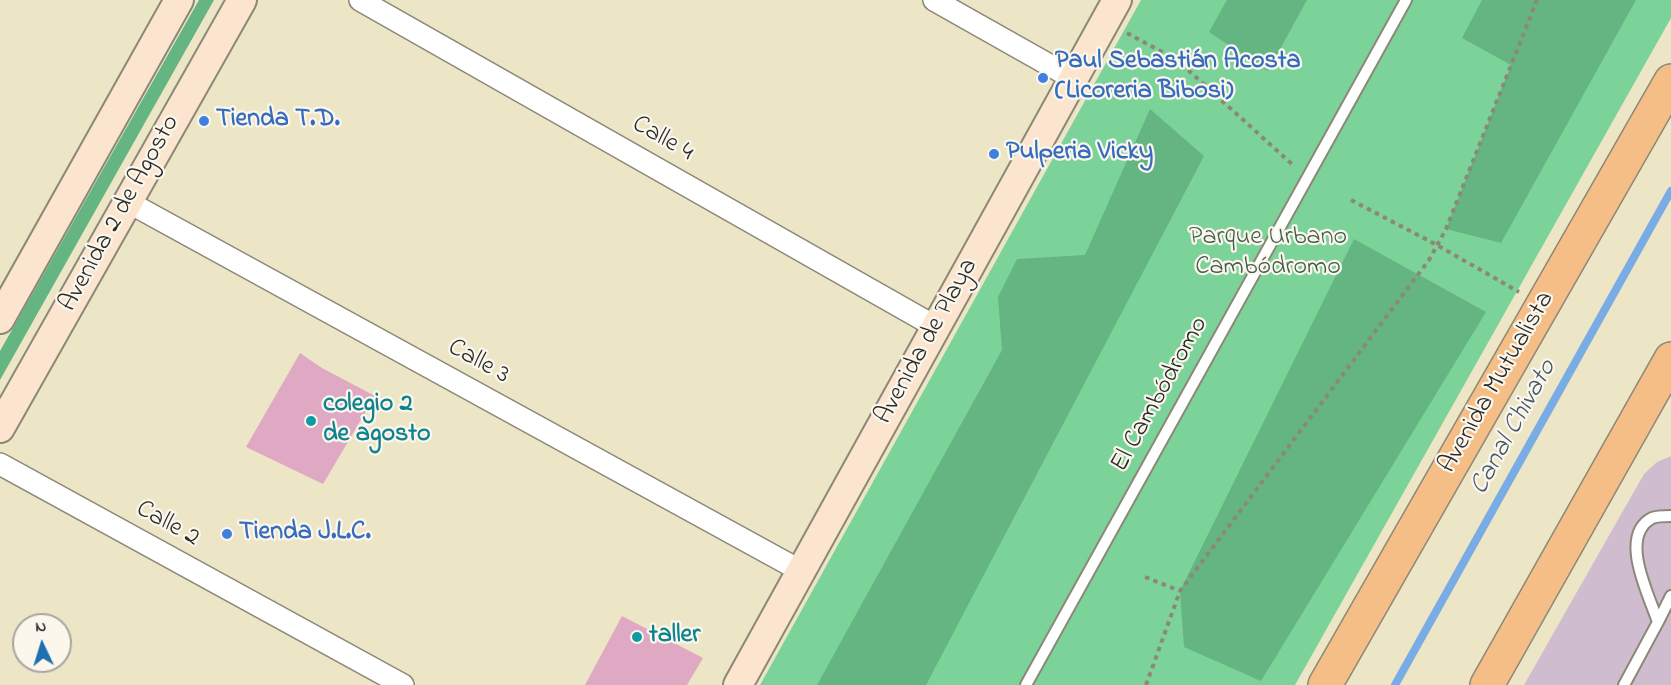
<!DOCTYPE html>
<meta charset="utf-8">
<style>
body{margin:0}
#map{position:relative;width:1671px;height:685px;overflow:hidden;background:#ece5c6;font-family:"Indie Flower",sans-serif}
canvas{display:block}
.north{position:absolute;left:12px;top:613px;width:60px;height:60px;box-sizing:border-box;background:#fbf7ec;border:2px solid #a8a59f;border-radius:50%;rotate:356deg;font-size:16px;font-weight:700;line-height:24px;text-align:center;color:#2b2b2b}
.north::after{content:'';display:block;margin:auto;width:21px;height:27px;background:#1f6fb2;clip-path:polygon(50% 0,100% 100%,50% 72%,0 100%)}
</style>
<div id="map">
<canvas width="1671" height="685"></canvas>
<div class="north">N</div>
</div>
<script>
const c = document.querySelector('canvas').getContext('2d');
c.lineJoin = 'round';
function paint(path, color) { c.fillStyle = color; c.fill(path, 'evenodd'); }
function trace(path, color, width, dash) { c.strokeStyle = color; c.lineWidth = width; c.lineCap = dash ? 'butt' : 'round'; c.setLineDash(dash || []); c.stroke(path); }
function label(font, color, halo, rows, align = 'center') {
  c.font = font + ' "Indie Flower",sans-serif'; c.lineWidth = 4.5; c.setLineDash([]); c.textBaseline = 'middle'; c.strokeStyle = halo; c.fillStyle = color; for (const [text, x, y, turn = 0] of rows) {
    c.save(); c.translate(x, y); c.rotate((+turn || 0) * Math.PI / 180); c.textAlign = isNaN(turn) ? turn : align; if (halo) c.strokeText(text, 0, 0); c.fillText(text, 0, 0); c.restore();
  }
}
paint(new Path2D(`
 M1671,456V685H1524L1644,474L1657,462Z`), '#cfbdcf');
paint(new Path2D(`
 M1141,0H1671V18L1295,685H760Z`), '#7bd399');
paint(new Path2D(`
 M199,0H214L0,380V351Z
 M1227,0H1307L1268,71L1209,32Z
 M1482,0H1636L1501,243L1446,229L1511,65L1462,38Z
 M1150,109L1204,156L926,685H817L1002,350L998,297L1017,259L1085,255Z
 M1354,239L1486,312L1261,681L1184,647L1180,591Z`), '#64b581');
trace(new Path2D(`
 M1395,685L1671,191`), '#79ace5', 8);
paint(new Path2D(`
 M300,353L322,368L375,396L323,484L246,447Z
 M622,616L703,658L687,685H585Z`), '#dfa8c3');
const lane = new Path2D(`
 M1658,622L1671,596
 M1026,685L1406,0
 M1624,685L1658,622C1649,595 1618,536 1652,518C1657,516 1665,516 1671,516`);
const street = new Path2D(`
 M360,0L936,327
 M934,0L1074,79
 M128,202L801,571
 M0,464L403,685`);
const secondary = new Path2D(`
 M0,319L179,0
 M0,428L242,0
 M738,685L1117,0`);
const primary = new Path2D(`
 M1325,685L1671,81
 M1487,685L1671,359`);
trace(lane, '#8c8878', 14);
trace(street, '#8c8878', 24);
trace(secondary, '#8c8878', 32);
trace(primary, '#8c8878', 36);
trace(new Path2D(`
 M1127,33L1177,60L1294,166
 M1351,200L1437,245L1519,292
 M1145,577L1180,591
 M1146,685L1180,591L1429,260L1446,229L1537,0`), '#8c8878', 4, [4.5, 4.5]);
trace(lane, '#fff', 10);
trace(street, '#fff', 21);
trace(secondary, '#fbe5cf', 28);
trace(primary, '#f6be87', 33);
for (const [x, y, r, color] of [
 [1043,78,6,"#3f7fe0"],
 [204,121,6,"#3f7fe0"],
 [994,154,6,"#3f7fe0"],
 [311,421,6,"#0f9aa8"],
 [227,534,6,"#3f7fe0"],
 [637,637,6,"#0f9aa8"]
]) { const dot = new Path2D(); dot.arc(x, y, r, 0, 2 * Math.PI); c.fillStyle = color; c.fill(dot); trace(dot, '#fbf7ec', 2); }
label('bold 26px', '#366cbe', '#fbf7ec', [
 ["Paul Sebastián Acosta",1055,63],
 ["(Licoreria Bibosi)",1055,93],
 ["Tienda T.D.",216,121],
 ["Pulperia Vicky",1006,154],
 ["Tienda J.L.C.",239,534]
], 'left');
label('26px', '#2b2b2b', '#fbf7ec', [
 ["Calle 4",662,140,30],
 ["Avenida 2 de Agosto",121,214,-61],
 ["Avenida de Playa",928,342,-61],
 ["Calle 3",478,363,29],
 ["Avenida Mutualista",1498,383,-60],
 ["El Cambódromo",1161,395,-61],
 ["Calle 2",167,525,29]
]);
label('26px', '#435d4c', '#fbf7ec', [
 ["Parque Urbano",1268,239],
 ["Cambódromo",1268,269]
]);
label('bold 26px', '#0d838f', '#fbf7ec', [
 ["colegio 2",323,406],
 ["de agosto",323,436],
 ["taller",649,637]
], 'left');
label('italic 27px', '#46586c', '#fbf7ec', [
 ["Canal Chivato",1515,428,-61]
]);
</script>
